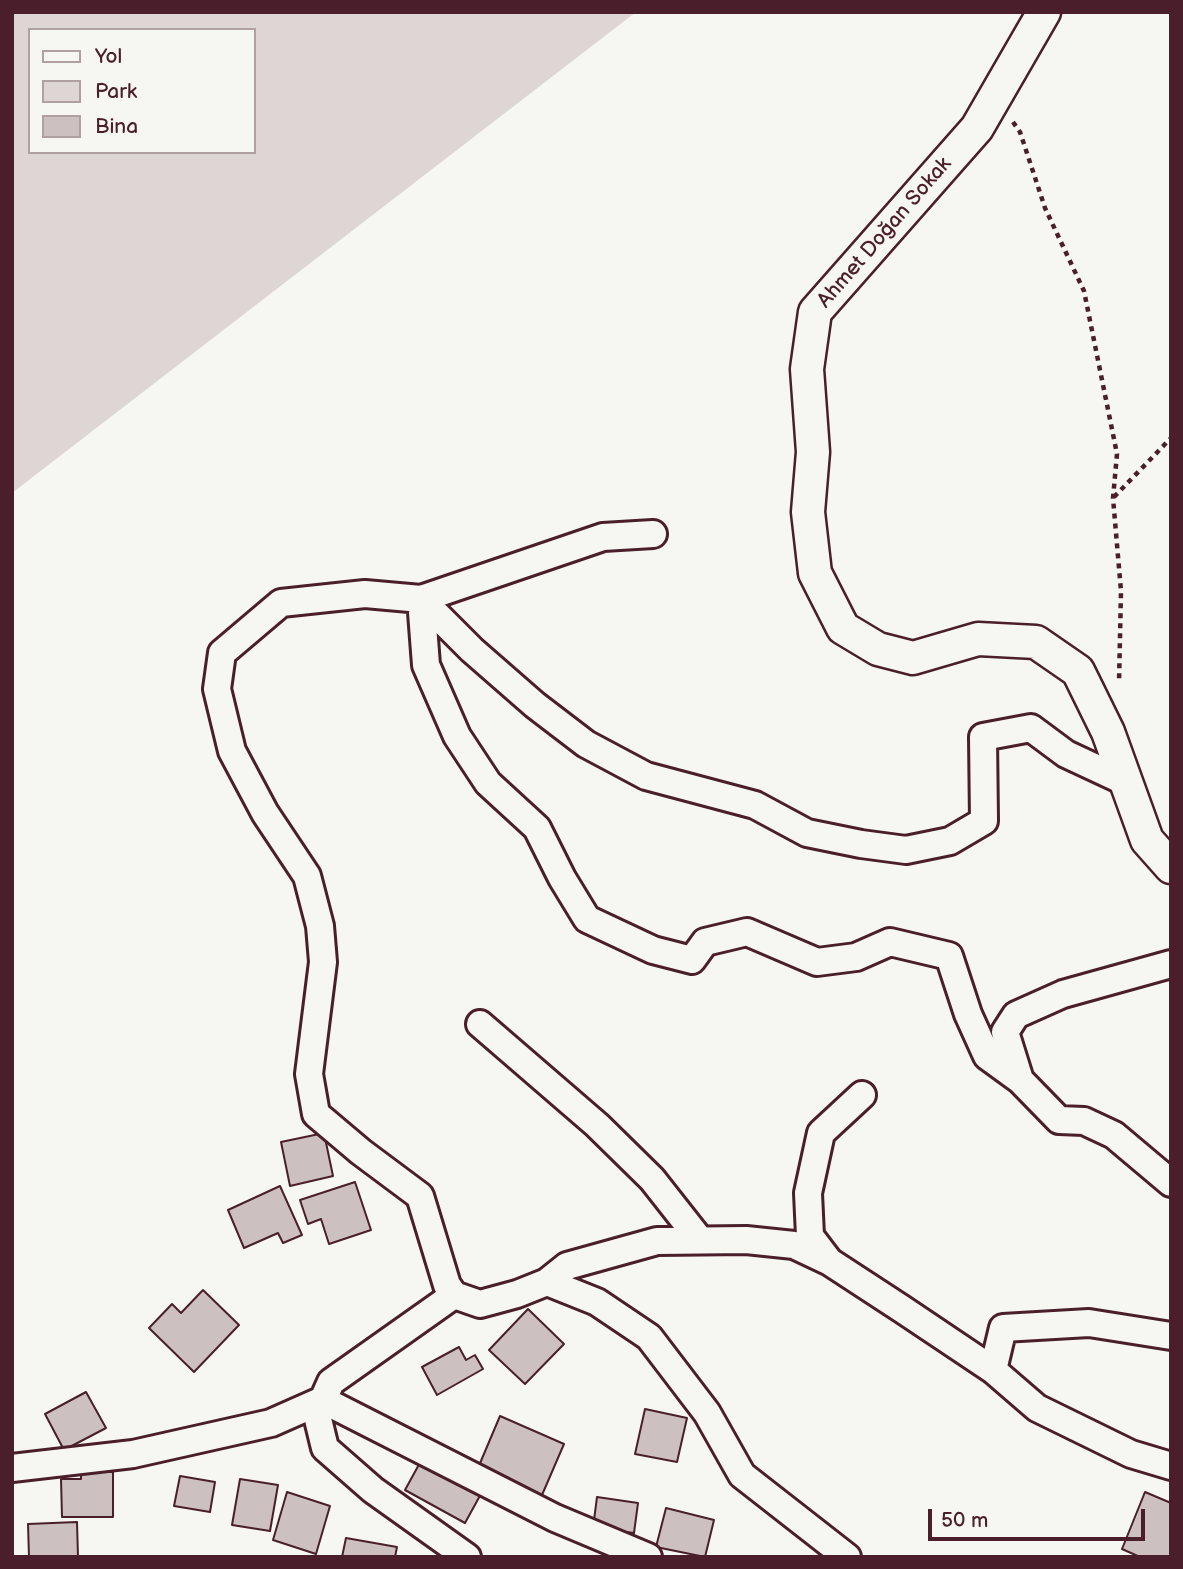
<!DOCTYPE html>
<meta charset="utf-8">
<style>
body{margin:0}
#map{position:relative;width:1183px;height:1569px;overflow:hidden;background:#f6f6f2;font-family:"Balsamiq Sans",sans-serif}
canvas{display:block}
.frame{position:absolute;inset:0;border:14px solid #4a1f2b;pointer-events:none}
.legend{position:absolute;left:28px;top:28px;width:228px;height:126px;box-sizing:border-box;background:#f6f6f2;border:2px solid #b1a0a2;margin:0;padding:9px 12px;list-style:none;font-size:21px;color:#4a1f2b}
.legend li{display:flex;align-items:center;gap:14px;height:35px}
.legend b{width:35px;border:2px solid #b1a0a2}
.scale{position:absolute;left:928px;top:1509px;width:217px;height:32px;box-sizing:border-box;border:4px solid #4a1f2b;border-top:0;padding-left:9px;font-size:21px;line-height:24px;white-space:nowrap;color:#4a1f2b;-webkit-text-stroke:5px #f6f6f2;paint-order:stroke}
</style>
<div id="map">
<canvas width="1183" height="1569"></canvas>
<div class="frame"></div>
<ul class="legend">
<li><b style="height:9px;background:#f6f6f2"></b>Yol</li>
<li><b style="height:19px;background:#ddd6d5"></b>Park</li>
<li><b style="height:19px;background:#ccc1c0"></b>Bina</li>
</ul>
<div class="scale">50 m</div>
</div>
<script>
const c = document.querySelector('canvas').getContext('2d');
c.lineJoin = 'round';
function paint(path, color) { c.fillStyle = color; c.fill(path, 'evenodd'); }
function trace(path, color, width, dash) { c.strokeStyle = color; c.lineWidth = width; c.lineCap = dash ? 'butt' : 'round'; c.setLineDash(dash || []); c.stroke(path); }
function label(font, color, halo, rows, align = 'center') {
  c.font = font + ' "Balsamiq Sans",sans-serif'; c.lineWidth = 6; c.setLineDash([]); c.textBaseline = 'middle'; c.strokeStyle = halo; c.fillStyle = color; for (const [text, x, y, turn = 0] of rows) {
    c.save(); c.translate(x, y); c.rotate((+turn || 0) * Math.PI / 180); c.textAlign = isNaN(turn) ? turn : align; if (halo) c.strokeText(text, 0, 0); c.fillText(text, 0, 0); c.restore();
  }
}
paint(new Path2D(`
 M12,12H636L12,493ZM30,30H254V152H30Z`), '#ddd6d5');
const building = new Path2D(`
 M324,1133L333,1176L290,1186L281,1142Z
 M355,1182L371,1230L329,1244L321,1219L308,1224L300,1200Z
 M280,1186L302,1235L283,1243L278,1233L244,1248L228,1210Z
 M203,1290L239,1325L194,1372L149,1328L172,1304L181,1313Z
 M528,1309L564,1344L525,1384L489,1350Z
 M459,1347L466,1360L475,1355L483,1369L437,1395L422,1367Z
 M86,1392L106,1428L64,1450L45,1414Z
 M645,1409L687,1418L677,1462L635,1454Z
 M500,1416L564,1444L542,1495L478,1468Z
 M422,1459L482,1492L465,1523L405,1490Z
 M81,1472H113V1517H62L61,1479H81Z
 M180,1476L215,1482L210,1512L174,1506Z
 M240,1479L278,1485L270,1531L232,1525Z
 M287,1492L330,1506L316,1554L273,1540Z
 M1145,1492L1171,1503V1557H1140L1122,1549Z
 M597,1497L638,1503L634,1533L593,1528Z
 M666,1508L714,1520L705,1557L656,1547Z
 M77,1522L78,1557H29L28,1524Z
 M346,1538L397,1547L395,1557H342Z`);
paint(building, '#ccc1c0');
trace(building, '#4a1f2b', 2);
const minor = new Path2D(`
 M653,534L603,537L421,599L426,665L457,736L488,783L537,828L562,878L587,919L653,950L692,960L705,942L747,932L817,962L856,957L890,942L949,956L968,1014L987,1056L1020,1080
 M1171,964L1063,994L1016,1015L1005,1032L1020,1080L1059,1120L1084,1121L1114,1135L1171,1183
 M480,1024L597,1125L652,1179L700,1240
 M829,1261L810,1236L808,1193L821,1133L862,1095
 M547,1282L597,1302L649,1337L707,1413L742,1475L847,1557
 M454,1295L447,1285L420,1196L361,1152L316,1114L309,1074L323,962L320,926L307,876L265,813L232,751L217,689L222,653L281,603L365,594L421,599L472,650L535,705L586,744L646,776L755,805L807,833L861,844L906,850L950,841L984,821L983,737L1031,728L1066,754L1126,782
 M993,1370L1003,1328L1089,1323L1171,1336
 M12,1468L133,1454L271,1423L323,1400L331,1382L454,1295L480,1304L517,1294L547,1282L567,1266L657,1241L746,1240L794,1245L830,1262L902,1309L993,1370L1037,1408L1131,1454L1171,1466
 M467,1557L373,1490L325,1448L317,1415L323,1400L555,1518L648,1557`);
const tertiary = new Path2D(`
 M1044,12L977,128L815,312L807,369L813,452L808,512L815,573L843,628L878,649L913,658L978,639L1036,642L1078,671L1108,732L1147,840L1171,867`);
trace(minor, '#4a1f2b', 32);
trace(tertiary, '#4a1f2b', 37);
trace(new Path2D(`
 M1013,122L1020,132L1045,208L1084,291L1117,454L1113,498L1121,591L1119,683
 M1114,497L1171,438`), '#4a1f2b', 4.5, [5, 5]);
trace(minor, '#f6f6f2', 26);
trace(tertiary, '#f6f6f2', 32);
label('21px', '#4a1f2b', '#f6f6f2', [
 ["Ahmet Doğan Sokak",885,233,-49]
]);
</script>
